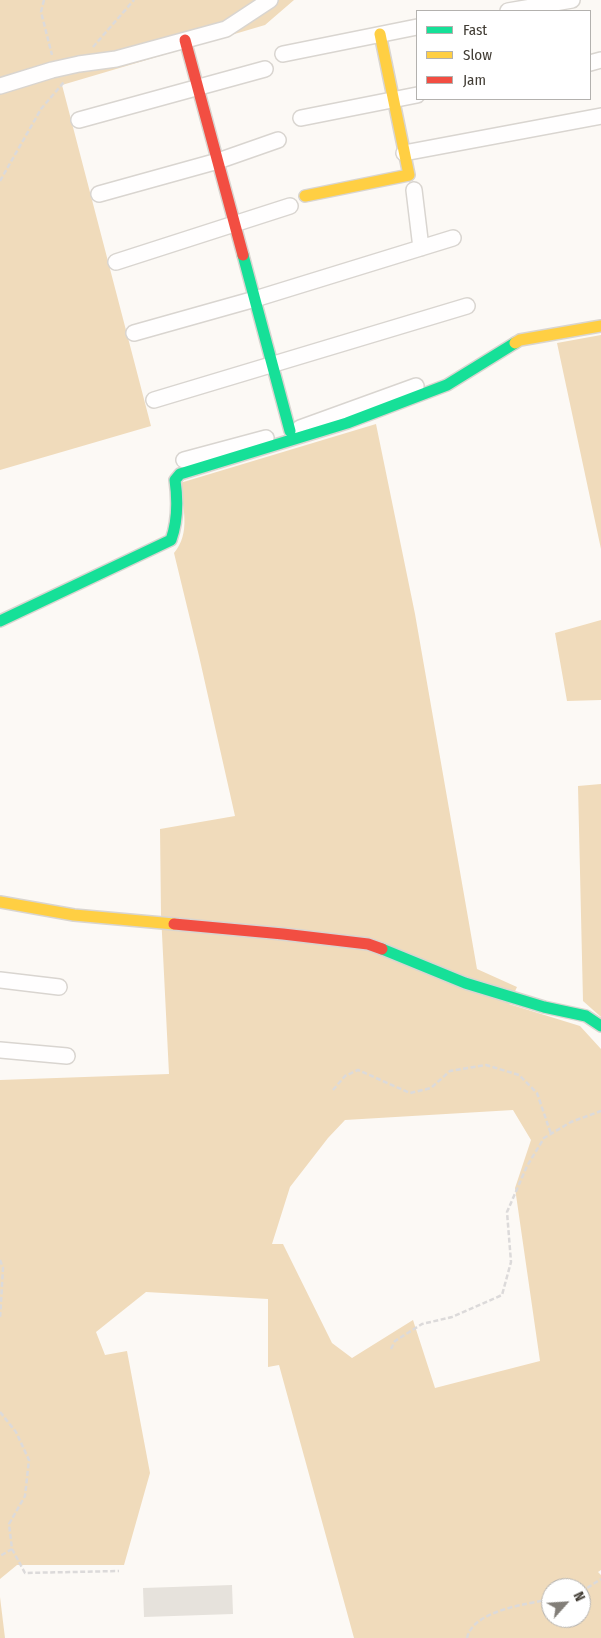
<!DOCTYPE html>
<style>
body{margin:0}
#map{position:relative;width:601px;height:1638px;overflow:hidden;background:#fcf9f5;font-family:"Fira Sans Condensed",sans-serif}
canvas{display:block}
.legend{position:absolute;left:416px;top:10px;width:175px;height:90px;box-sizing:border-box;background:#fff;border:1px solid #b3b1ae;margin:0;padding:6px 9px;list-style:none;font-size:15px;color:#413c34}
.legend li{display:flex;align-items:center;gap:10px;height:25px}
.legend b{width:25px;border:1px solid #b3b1ae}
.north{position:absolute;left:541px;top:1578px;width:50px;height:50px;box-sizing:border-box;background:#fff;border:1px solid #b3b1ae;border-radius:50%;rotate:64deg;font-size:14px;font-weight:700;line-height:20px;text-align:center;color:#413c34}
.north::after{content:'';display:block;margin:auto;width:18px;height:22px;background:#827e78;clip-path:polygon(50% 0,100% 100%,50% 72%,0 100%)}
</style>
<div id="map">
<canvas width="601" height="1638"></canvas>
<ul class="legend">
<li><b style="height:6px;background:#16e098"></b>Fast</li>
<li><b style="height:6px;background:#ffcf43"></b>Slow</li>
<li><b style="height:6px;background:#f24e42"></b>Jam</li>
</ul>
<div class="north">N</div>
</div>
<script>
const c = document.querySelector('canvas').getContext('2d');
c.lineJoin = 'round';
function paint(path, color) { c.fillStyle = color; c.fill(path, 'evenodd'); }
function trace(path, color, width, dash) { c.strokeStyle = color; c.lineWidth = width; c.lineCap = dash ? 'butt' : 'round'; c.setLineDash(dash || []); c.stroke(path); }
paint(new Path2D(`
 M0,0H294L265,25L62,85L151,426L0,470Z
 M601,335V549L557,343Z
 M376,424L415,614L477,969L517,987L509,1004L580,1026L601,1049V1570L598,1572L601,1575V1638H354L279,1365L268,1367V1299L146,1292L96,1332L105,1355L127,1351L150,1473L124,1565H17L0,1579V1080L169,1074L161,914L160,829L235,816L199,656L174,553C191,533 183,507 180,483ZM513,1110L531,1140L515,1188L540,1361L435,1388L413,1320L352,1358L332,1343L283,1244H272L290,1187L328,1138L345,1120ZM551,1588H581V1618H551Z
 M601,620V700L567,701L555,633Z
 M601,784V1017L583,1001L578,786Z
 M0,1597L5,1638H0Z`), '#f0dbbb');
paint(new Path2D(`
 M232,1585L233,1614L144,1617L143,1588Z`), '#e6e2dc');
const street = new Path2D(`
 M508,11L572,0
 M283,54L417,27
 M590,63L601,60
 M0,86L52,70L79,64L116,59L226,29L270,0
 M301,118L417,95
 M79,120L265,69
 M404,153L601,116
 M414,190L421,248
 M99,194L218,161L278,140
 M116,262L290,206
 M134,333L255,299L453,238
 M154,400L467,306
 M300,428L416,386
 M184,460L266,438
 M0,980L59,987
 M0,1050L67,1056`);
const fast = new Path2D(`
 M243,255L290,431
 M0,621L171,540C178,520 178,501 175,480L180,474L347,423L447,385L515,343
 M382,949L465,983L544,1007L586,1016L601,1026`);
const slow = new Path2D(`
 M305,196L409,175L380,34
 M515,343L520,340L601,326
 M0,902L74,915L174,924`);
const jam = new Path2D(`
 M185,40L243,255
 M174,924L283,934L368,944L382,949`);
trace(street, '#d9d5d0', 18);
trace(fast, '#d9d5d0', 14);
trace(slow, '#d9d5d0', 14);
trace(jam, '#d9d5d0', 14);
trace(new Path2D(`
 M44,0L41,12L52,55
 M93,47L134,0
 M0,181L41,109L64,82
 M333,1090L345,1076L358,1070L410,1093L431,1088L450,1071L486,1065L519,1075L537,1093L551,1134
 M0,1260L3,1268L0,1319
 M391,1349L395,1341L422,1324L452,1317L502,1295L511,1262L507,1212L527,1166L544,1138L571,1122L601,1111
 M0,1412L16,1432L29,1460L25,1496L9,1524L12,1549L0,1556
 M12,1549L25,1573L119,1571
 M581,1592L601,1579
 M467,1638C473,1610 528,1604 551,1599`), '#dcdada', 2.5, [5, 2.5]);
trace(street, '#fffefe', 15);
trace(fast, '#16e098', 11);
trace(slow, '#ffcf43', 11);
trace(jam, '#f24e42', 11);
</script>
